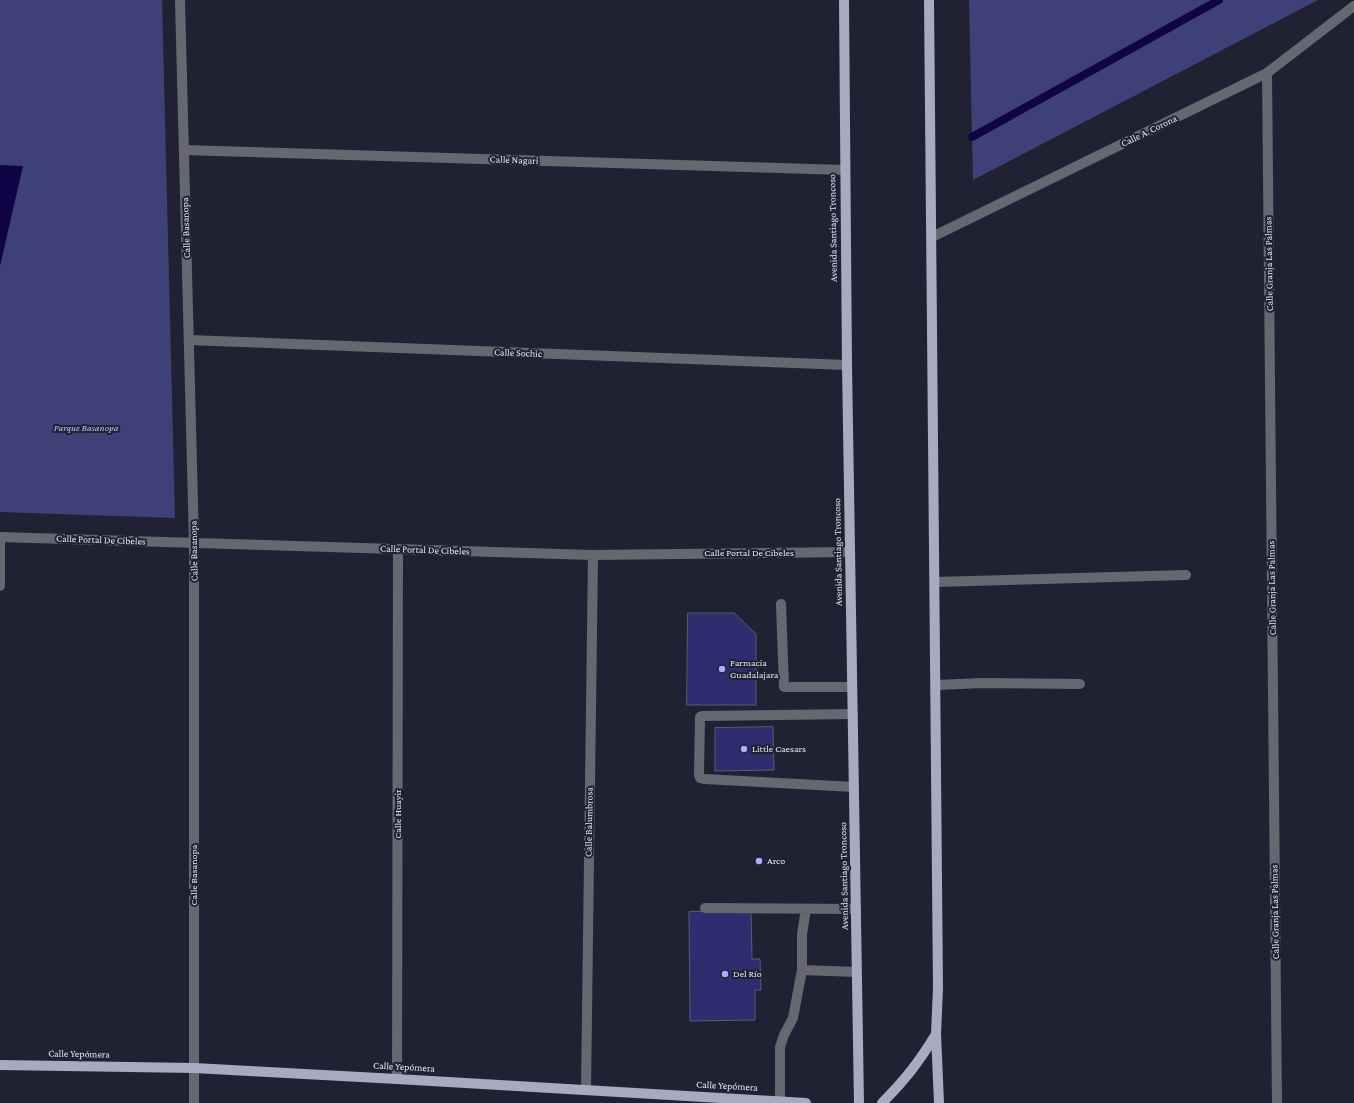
<!DOCTYPE html>
<meta charset="utf-8">
<style>
body{margin:0}
canvas{display:block;background:#202233}
</style>
<canvas width="1354" height="1103"></canvas>
<script>
const c = document.querySelector('canvas').getContext('2d');
c.lineJoin = 'round';
function paint(path, color) { c.fillStyle = color; c.fill(path, 'evenodd'); }
function trace(path, color, width, dash) { c.strokeStyle = color; c.lineWidth = width; c.lineCap = dash ? 'butt' : 'round'; c.setLineDash(dash || []); c.stroke(path); }
function label(font, color, halo, rows, align = 'center') {
  c.font = font + ' "Crimson Pro",serif'; c.lineWidth = 4; c.setLineDash([]); c.textBaseline = 'middle'; c.strokeStyle = halo; c.fillStyle = color; for (const [text, x, y, turn = 0] of rows) {
    c.save(); c.translate(x, y); c.rotate((+turn || 0) * Math.PI / 180); c.textAlign = isNaN(turn) ? turn : align; if (halo) c.strokeText(text, 0, 0); c.fillText(text, 0, 0); c.restore();
  }
}
paint(new Path2D(`
 M0,0H162L175,518L0,512Z
 M969,0H1318L973,180Z`), '#3e4177');
paint(new Path2D(`
 M0,165L23,166L0,266Z`), '#100346');
trace(new Path2D(`
 M972,137L1219,0`), '#100346', 8);
const building = new Path2D(`
 M688,613H734L756,634V705H687Z
 M773,727L774,770L715,771V728Z
 M751,911L752,959H760L761,990H755V1020L690,1021L689,912Z`);
paint(building, '#2d2d70');
trace(building, '#595c70', 1);
trace(new Path2D(`
 M180,0L194,543V1103
 M1267,73L1277,1103
 M184,150L845,170
 M932,237L1267,73L1354,6
 M189,340L847,365
 M0,537L593,555L850,552
 M935,582L1186,575
 M0,586V537
 M781,604L784,687H852
 M936,685L983,683L1080,684
 M853,714L702,716L700,717L699,775L700,778L704,779L854,787
 M705,908L856,909
 M802,970L857,972
 M397,1079L398,549
 M586,1090L593,555
 M780,1101V1047L784,1035L793,1018L802,970V934L806,909`), '#666770', 10);
trace(new Path2D(`
 M844,0L847,365L859,1103
 M929,0L938,988L936,1034L939,1103
 M0,1065L194,1068L397,1079L806,1103
 M882,1103C905,1080 919,1062 936,1034`), '#a8abbf', 10);
for (const [x, y, r, color] of [
 [722,669,4,"#a8b0fc"],
 [744,749,4,"#a8b0fc"],
 [759,861,4,"#a8b0fc"],
 [725,974,4,"#a8b0fc"]
]) { const dot = new Path2D(); dot.arc(x, y, r, 0, 2 * Math.PI); c.fillStyle = color; c.fill(dot); trace(dot, '#202233', 1.5); }
label('10px', '#e3e5f1', '#202233', [
 ["Calle A. Corona",1149,131,-26],
 ["Calle Nagari",514,160,2],
 ["Calle Basanopa",186,228,-92],
 ["Avenida Santiago Troncoso",833,228,-91],
 ["Calle Granja Las Palmas",1269,264,-91],
 ["Calle Sochic",518,353,2],
 ["Calle Portal De Cibeles",101,540,2],
 ["Calle Portal De Cibeles",425,550,2],
 ["Calle Basanopa",194,551,-91],
 ["Avenida Santiago Troncoso",838,552,-91],
 ["Calle Portal De Cibeles",749,553],
 ["Calle Granja Las Palmas",1272,588,-91],
 ["Calle Huayir",398,814,-90],
 ["Calle Balumbrosa",589,822,-89],
 ["Calle Basanopa",194,875,-90],
 ["Avenida Santiago Troncoso",844,876,-91],
 ["Calle Granja Las Palmas",1275,912,-91],
 ["Calle Yepómera",79,1054,1],
 ["Calle Yepómera",404,1067,3],
 ["Calle Yepómera",727,1086,3]
]);
label('italic 10px', '#b9c1fe', '#202233', [
 ["Parque Basanopa",86,428]
]);
label('10px', '#e3e5f1', '#202233', [
 ["Farmacia",730,663],
 ["Guadalajara",730,675],
 ["Little Caesars",752,749],
 ["Arco",767,861],
 ["Del Río",733,974]
], 'left');
</script>
